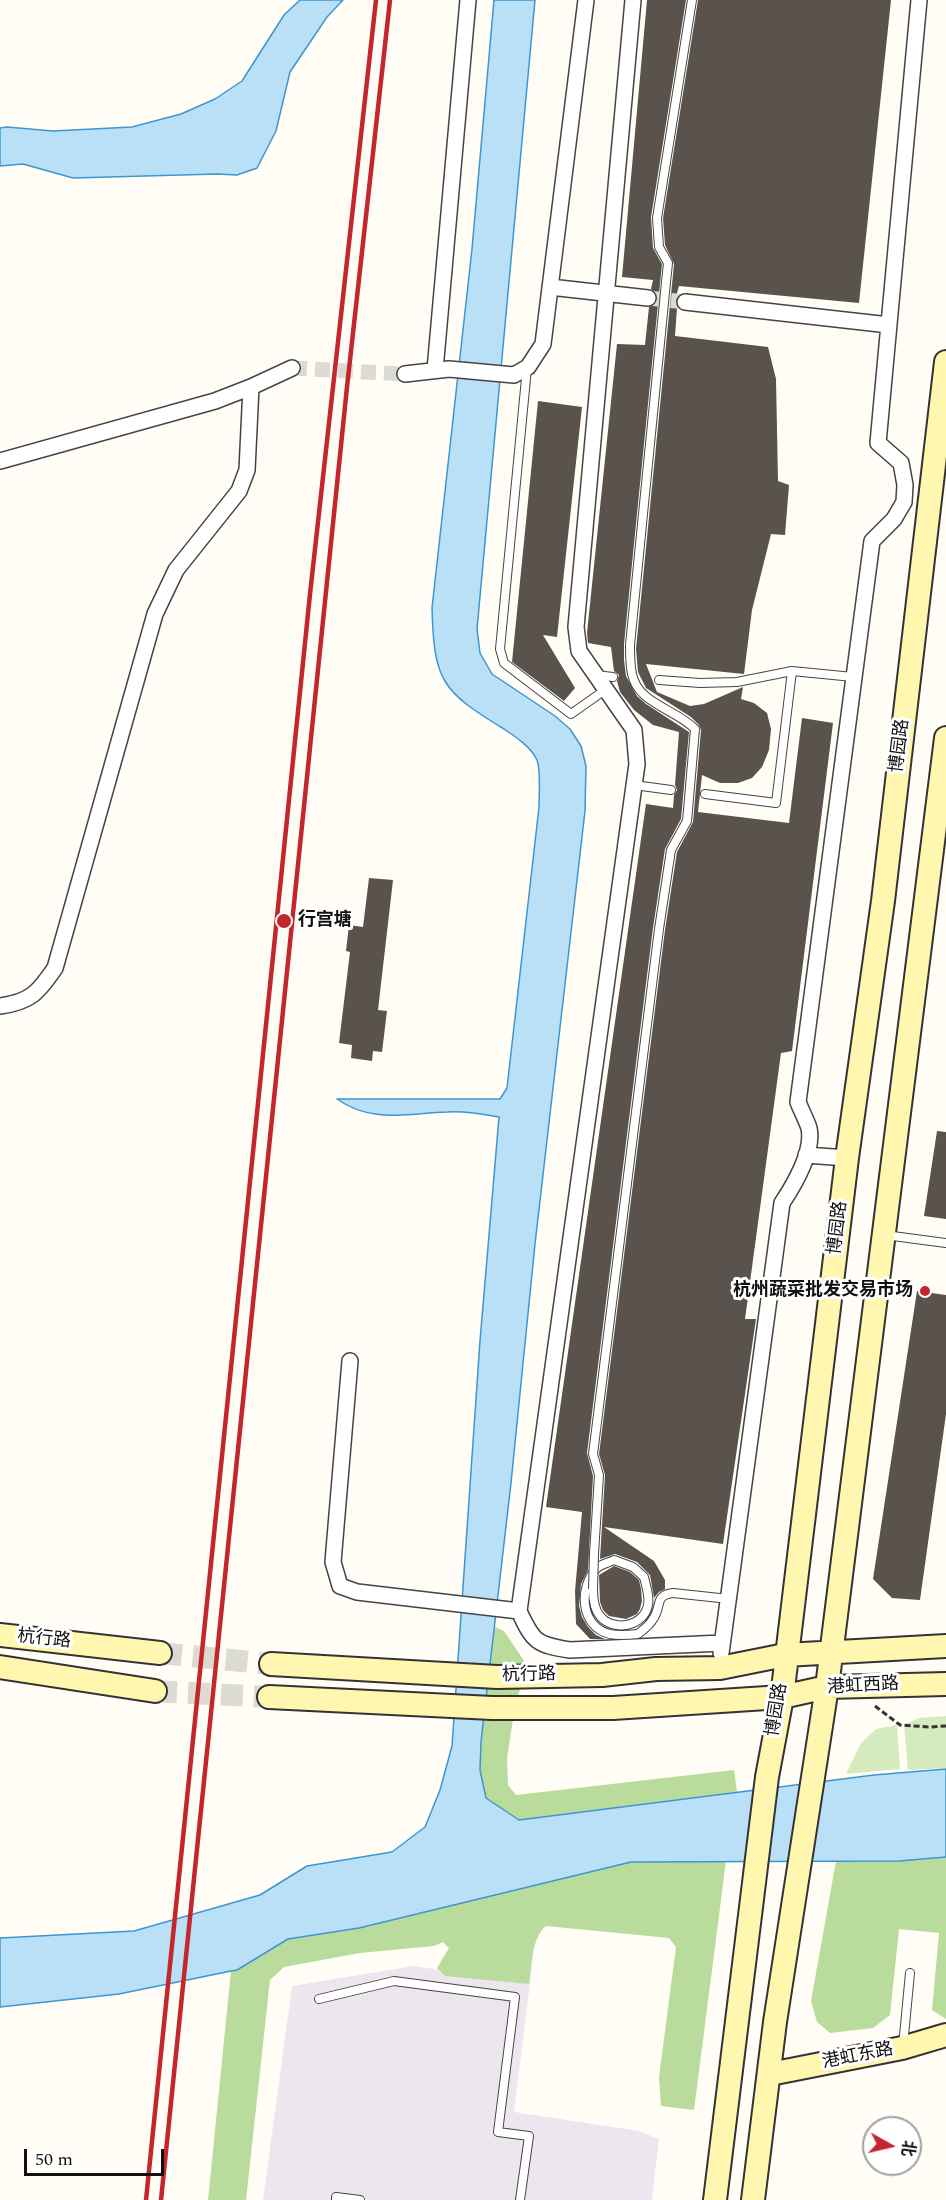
<!DOCTYPE html>
<meta charset="utf-8">
<style>
body{margin:0}
#map{position:relative;width:946px;height:2200px;overflow:hidden;background:#fffdf5;font-family:Spectral,"Noto Sans SC",serif}
canvas{display:block}
.north{position:absolute;left:862px;top:2116px;width:60px;height:60px;box-sizing:border-box;background:#fff;border:2px solid #a0a0a0;border-radius:50%;rotate:98deg;font-size:16px;font-weight:700;line-height:24px;text-align:center;color:#111}
.north::after{content:'';display:block;margin:auto;width:21px;height:27px;background:#c4262e;clip-path:polygon(50% 0,100% 100%,50% 72%,0 100%)}
.scale{position:absolute;left:24px;top:2149px;width:140px;height:27px;box-sizing:border-box;border:3px solid #111;border-top:0;padding-left:8px;font-size:18px;line-height:21px;white-space:nowrap;color:#111;-webkit-text-stroke:4px #fff;paint-order:stroke}
</style>
<div id="map">
<canvas width="946" height="2200"></canvas>
<div class="north">北</div>
<div class="scale">50 m</div>
</div>
<script>
const c = document.querySelector('canvas').getContext('2d');
c.lineJoin = 'round';
function paint(path, color) { c.fillStyle = color; c.fill(path, 'evenodd'); }
function trace(path, color, width, dash) { c.strokeStyle = color; c.lineWidth = width; c.lineCap = dash ? 'butt' : 'round'; c.setLineDash(dash || []); c.stroke(path); }
function label(font, color, halo, rows, align = 'center') {
  c.font = font + ' Spectral,"Noto Sans SC",serif'; c.lineWidth = 6; c.setLineDash([]); c.textBaseline = 'middle'; c.strokeStyle = halo; c.fillStyle = color; for (const [text, x, y, turn = 0] of rows) {
    c.save(); c.translate(x, y); c.rotate((+turn || 0) * Math.PI / 180); c.textAlign = isNaN(turn) ? turn : align; if (halo) c.strokeText(text, 0, 0); c.fillText(text, 0, 0); c.restore();
  }
}
paint(new Path2D(`
 M535,1943L514,2112L639,2131L659,2139L652,2200H263L292,1986L414,1966L528,1984Z`), '#eee6ef');
paint(new Path2D(`
 M946,1716V1768L908,1770L904,1725L919,1718Z
 M897,1725L900,1769L846,1774L861,1743L876,1729Z`), '#d5ebbd');
paint(new Path2D(`
 M493,1626L504,1631L529,1668L516,1700L507,1758L508,1785L516,1795L734,1770L737,1792L518,1820L486,1798L480,1770L481,1742Z
 M946,1857V2019L932,2010L939,1933L899,1929L890,2015L873,2028L830,2033L817,2022L811,2001L836,1861H899Z
 M726,1861L694,2110L661,2106L659,2077L676,1947L669,1938L546,1926C531,1939 532,1965 529,1984L445,1976L437,1968L449,1948L443,1942L434,1946L360,1953L284,1967L270,1980L246,2200H208L231,1971L237,1970L288,1939L359,1928L631,1862Z`), '#b9dc9c');
const water = new Path2D(`
 M300,0H343L327,17L290,72L276,131L257,168L237,175L217,174L73,178L23,164L0,166V128L7,127L53,131L132,127L181,114L215,99L242,81L284,15Z
 M494,0H535L477,629L480,653L492,674L555,716L570,729L581,746L586,766L585,811L535,1244L511,1483L481,1742L480,1770L486,1798L519,1820L874,1775L946,1769V1857L899,1861L631,1862L359,1928L288,1939L237,1970L231,1971L119,1994L0,2007V1938L134,1931L260,1895L307,1866L392,1852L425,1827L440,1790L452,1746L480,1341L499,1117C483,1114 464,1111 447,1112C408,1113 372,1124 337,1099H500L507,1088L539,807C539,795 541,770 537,760C531,747 516,737 504,729C442,691 434,682 432,608L472,249Z`);
paint(water, '#b9e0f7');
trace(water, '#3f96cf', 1.5);
paint(new Path2D(`
 M647,0H686L651,217L653,248L662,264L624,644V660L626,676L637,696L646,704L689,732L681,819L665,849L653,928L587,1453L593,1476L588,1570L581,1584L579,1606L582,1617L588,1627L596,1635L605,1639H590L576,1624L575,1591L582,1512L546,1507L646,804L673,808L674,795L677,790L675,785L679,732L653,725L634,710L620,692L617,681L619,675L614,671L611,647L588,643L587,633L617,344L645,345L649,307L655,304L658,298L657,294L651,289L653,280L622,277Z
 M698,0H891L859,303L679,286L675,300L677,308L675,336L768,347L776,379L778,481L789,485L785,535L771,534L752,610L744,674L646,664L657,692L690,706L704,704L743,687L741,699L754,703L767,713L771,729L769,750L762,767L752,778L738,783H720L702,775L698,812L789,823L802,718L833,723L792,1051L781,1053L745,1319H756L723,1544L604,1527L654,1561L665,1580V1589L659,1592L654,1598L650,1575L637,1562L615,1554L600,1559L605,1475L599,1454L665,930L677,852L693,822L701,730L699,725L691,717L646,688L638,672L636,649L674,264L665,245L663,218Z
 M538,401L582,407L557,637L543,635L575,688L564,701L512,662Z
 M369,878L393,880L378,1010L387,1011L382,1052L373,1051L372,1061L351,1058L352,1045L339,1043L350,952L346,951L349,925L363,927Z
 M937,1131L946,1132V1219L924,1216Z
 M917,1291L946,1295V1414L920,1600L892,1598L873,1579Z
 M614,1566L630,1572L639,1580L641,1589L642,1601L640,1609L637,1614L626,1619L609,1616L603,1610L600,1602L599,1575Z`), '#5a524d');
trace(new Path2D(`
 M648,298L685,302
 M292,368L405,374`), '#dbdad3', 15, [15, 8]);
trace(new Path2D(`
 M160,1653L271,1664
 M155,1691L269,1697`), '#dbdad3', 22, [22, 11]);
const lane = new Path2D(`
 M666,282L668,263L659,247L657,218L692,0
 M527,368L500,649L504,663L571,714L605,690
 M630,645L661,333
 M596,675L613,677
 M659,680L700,683L737,682L792,671L853,677
 M634,785L671,790
 M705,794L776,803L792,671
 M885,1235L946,1243
 M594,1554L599,1475L593,1454L659,929L671,850L687,821L688,810
 M593,1589C593,1598 594,1609 600,1616C613,1632 644,1627 648,1605C650,1597 646,1586 644,1577L633,1567L614,1560C608,1563 601,1564 597,1568C578,1587 580,1627 610,1634C619,1636 629,1635 638,1634C643,1630 650,1625 653,1619C662,1607 654,1595 673,1593L729,1599
 M319,1999L394,1981L515,1997L498,2132L529,2136L520,2200
 M903,2046L910,1973
 M336,2200V2197L360,2200`);
const street = new Path2D(`
 M633,0L576,627L579,651L634,730L637,764L519,1611C533,1642 537,1645 570,1650L722,1643
 M550,287L648,298
 M685,302L889,325
 M435,370L468,0
 M405,374L449,369L514,375L528,367L543,344L586,0
 M0,461L215,401L251,387
 M0,1006C30,1002 38,993 55,968L155,614L176,570L239,491L247,470L251,387L292,368
 M806,1155L847,1158
 M350,1361L333,1562L340,1586L357,1592L519,1611
 M721,1653L782,1203C794,1185 814,1151 809,1128C806,1119 801,1110 798,1102L872,541L894,519L904,502L905,485L901,463L878,443L919,0`);
const secondary = new Path2D(`
 M0,1635L160,1653
 M271,1664L497,1677L602,1675L656,1669L720,1668L785,1655L946,1646
 M0,1667L155,1691
 M269,1697L492,1708H613L782,1697L827,1687L946,1684
 M770,2074L902,2048L946,2035
 M715,2200L767,1777L782,1697L847,1158L883,901L946,362
 M753,2200L775,2022L827,1687L946,738`);
trace(lane, '#444', 10);
trace(street, '#444', 18);
trace(secondary, '#333', 26);
trace(new Path2D(`
 M875,1706L900,1725L930,1727L946,1726`), '#333', 3, [6, 3]);
trace(lane, '#fff', 8);
trace(street, '#fff', 15);
trace(secondary, '#fff6b0', 22);
trace(new Path2D(`
 M146,2200L310,594L376,0
 M161,2200L347,387L390,0`), '#c4262e', 4.5);
const laneBridge = new Path2D(`
 M661,333L666,282
 M630,645C630,655 630,665 632,674C638,704 676,709 695,729L688,810
 M593,1589L594,1554`);
trace(laneBridge, '#444', 10, []);
trace(laneBridge, '#fff', 8);
for (const [x, y, r, color] of [
 [284,921,8,"#c4262e"],
 [925,1291,6,"#c4262e"]
]) { const dot = new Path2D(); dot.arc(x, y, r, 0, 2 * Math.PI); c.fillStyle = color; c.fill(dot); trace(dot, '#fff', 2); }
label('18px', '#111', '#fff', [
 ["博园路",901,746,-83],
 ["博园路",839,1228,-83],
 ["杭行路",44,1640,6],
 ["杭行路",529,1676,-1],
 ["港虹西路",863,1687,-3],
 ["博园路",778,1710,-81],
 ["港虹东路",858,2057,-11]
]);
label('bold 18px', '#111', '#fff', [
 ["行宫塘",298,921],
 ["杭州蔬菜批发交易市场",913,1291,"right"]
], 'left');
</script>
